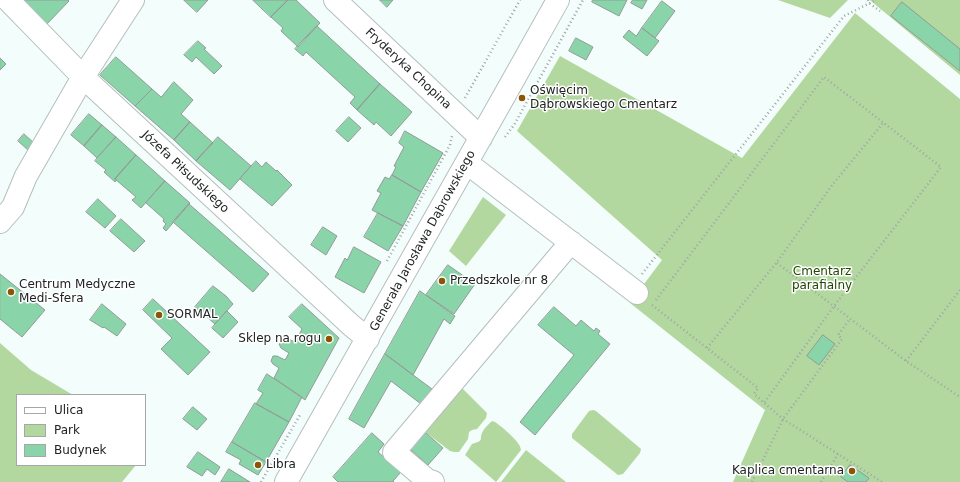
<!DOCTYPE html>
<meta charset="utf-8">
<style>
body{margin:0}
#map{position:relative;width:960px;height:482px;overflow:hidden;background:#f3fdfb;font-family:"DejaVu Sans",sans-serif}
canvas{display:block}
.legend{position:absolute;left:16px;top:394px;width:130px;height:72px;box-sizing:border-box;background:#fff;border:1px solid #a6a7a7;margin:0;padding:5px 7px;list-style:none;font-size:12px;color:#202323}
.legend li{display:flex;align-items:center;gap:8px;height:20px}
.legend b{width:20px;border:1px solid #a6a7a7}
</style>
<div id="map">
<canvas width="960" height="482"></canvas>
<ul class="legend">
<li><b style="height:5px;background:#fff"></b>Ulica</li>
<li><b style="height:11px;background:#b3d89f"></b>Park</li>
<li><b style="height:11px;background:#89d4a8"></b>Budynek</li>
</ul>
</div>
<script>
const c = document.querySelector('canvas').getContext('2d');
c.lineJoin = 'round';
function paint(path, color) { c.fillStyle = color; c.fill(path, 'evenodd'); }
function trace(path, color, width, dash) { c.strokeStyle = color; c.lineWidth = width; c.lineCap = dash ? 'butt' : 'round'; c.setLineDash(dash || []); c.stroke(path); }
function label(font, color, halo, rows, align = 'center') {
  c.font = font + ' "DejaVu Sans",sans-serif'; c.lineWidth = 3; c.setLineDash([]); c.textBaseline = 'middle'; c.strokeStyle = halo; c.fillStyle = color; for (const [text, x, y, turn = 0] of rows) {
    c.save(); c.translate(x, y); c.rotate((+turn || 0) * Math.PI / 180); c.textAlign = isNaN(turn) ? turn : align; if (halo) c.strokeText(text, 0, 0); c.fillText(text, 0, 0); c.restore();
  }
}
paint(new Path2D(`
 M778,0H848L830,18Z
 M870,0H960V75L877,6Z
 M855,13L960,99V482H733L765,410L630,303L662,260L517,131L560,56L742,158Z
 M483,197L506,215L466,266L449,251Z
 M0,343L31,370L73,395H17V465H136L122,482H0Z
 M462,388L487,413L486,418L477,429L472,430L469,432L468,439L459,452H454L450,451L424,431Z
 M593,410L596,411L641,449L640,453L623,474L618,475L572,438V434L589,411Z
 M492,421L495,422C502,427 521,442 521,450L496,482L465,455L472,444C486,440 478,439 483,431C485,427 489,424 492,421Z
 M526,450L566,482H501Z`), '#b3d89f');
const building = new Path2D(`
 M21,0H68L69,1L46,25Z
 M184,0H208L197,12Z
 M253,0H288L271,17Z
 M288,0H296L320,23L298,47L281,31L283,28L271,17Z
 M380,0H393L387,7Z
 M593,0H627L619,16L592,2Z
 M633,0H647L642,9L631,3Z
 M662,1L675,11L655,38L642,28Z
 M902,2L960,49V71L891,16Z
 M317,26L380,84L357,110L350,103L355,97L306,52L303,56L295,49Z
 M642,28L659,41L647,56L623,37L629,30L636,36Z
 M576,38L593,47L586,60L569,51Z
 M198,41L206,48L204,49L222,66L214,74L196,57L192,62L184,55Z
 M116,57L152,89L135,106L100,75Z
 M0,58L6,64L0,70Z
 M174,82L193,100L181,114L190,122L174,140L135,106L152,89L161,97Z
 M380,84L412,112L391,136L376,122L374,125L357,110Z
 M89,114L102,125L84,146L71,135Z
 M349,117L361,128L348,142L336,131Z
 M190,122L213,143L196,161L174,140Z
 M102,125L116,137L97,158L84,146Z
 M405,131L443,153L421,192L392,175L396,167L394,166L404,147L399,143Z
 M24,134L34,143L28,150L18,141Z
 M116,137L136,155L115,179L117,180L115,182L104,172L106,170L95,161Z
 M218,137L251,166L230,190L196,161Z
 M136,155L165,181L141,208L132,200L136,197L115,179Z
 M256,161L262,167L266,162L276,171L277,170L292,185L272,206L240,179Z
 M392,175L421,192L403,226L372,210L381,193L377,191L385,177L389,179Z
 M165,181L190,203L166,231L163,228L166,224L163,221L164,219L146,203Z
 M98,199L116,216L105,228L86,212Z
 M189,204L269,274L253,292L173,222Z
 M378,213L403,226L388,251L364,237Z
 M121,219L145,241L134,252L110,231Z
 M323,227L337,236L326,255L311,245Z
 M354,247L381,262L364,293L335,277L345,258L347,260Z
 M448,265L475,284L454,314L426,295Z
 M0,274L45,310L22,337L0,319Z
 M213,286L226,296L233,304L215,324L195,307Z
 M420,291L455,316L450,324L444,319L413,375L385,354Z
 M153,299L210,352L188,375L161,349L172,338L143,310Z
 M102,304L126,324L117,336L104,327L103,328L90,320Z
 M302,304L339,338L305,400L274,378L279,368L273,364L271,361L273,356H277L285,360L289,353L281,348L279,344L283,339L286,338L295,342L302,329L289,317Z
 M554,307L576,326L581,320L594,331L596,328L600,331L598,334L610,344L535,435L520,422L574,355L538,325Z
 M227,311L238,322L223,338L212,328Z
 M823,335L835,344L819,365L807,356Z
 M385,354L432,389L421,404L391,381L364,428L349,419Z
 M267,374L302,397L289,422L256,404L263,393L258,390Z
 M255,403L289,422L266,462L232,442Z
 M193,407L207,419L197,430L183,419Z
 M372,433L384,444L378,452L401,472L393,481L394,482H338L333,477Z
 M426,433L443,448L428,465L411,450Z
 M232,442L266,462L258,475L239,464L241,460L226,452Z
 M198,452L220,467L215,475L207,469L202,476L187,467Z
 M850,465L869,478L866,482H848L841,477Z
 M229,469L250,482H221Z`);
paint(building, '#89d4a8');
trace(building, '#939b96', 1);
const minor = new Path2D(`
 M8,0L83,77L352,326L368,339
 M335,0L481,138
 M467,163L637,293
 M0,222L13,207L26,176L83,77L133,0
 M286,482L507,91L558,0
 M433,482L427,480L394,452L571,242`);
trace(minor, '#b5bfbd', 24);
trace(new Path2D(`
 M868,0L869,3L880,11
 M465,98L520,0
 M505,137L514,125L583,0
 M387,261L450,145L452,136
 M777,263L906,361L960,397
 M642,274L844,16L876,0
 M656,300L824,77L941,167L834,306L764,403
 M652,305L758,388L754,394L783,419L882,482
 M707,348L777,262L833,184L884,122
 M906,361L960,290
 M261,482L300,415
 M752,482L783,419L842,339L838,335L850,319
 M821,482L838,454`), '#9ea5a4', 2.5, [1, 3]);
trace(minor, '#fff', 22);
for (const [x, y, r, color] of [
 [522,98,4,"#8b5406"],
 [442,281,4,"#8b5406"],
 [11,292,4,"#8b5406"],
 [159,315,4,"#8b5406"],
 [329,339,4,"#8b5406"],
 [258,465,4,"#8b5406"],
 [852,471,4,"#8b5406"]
]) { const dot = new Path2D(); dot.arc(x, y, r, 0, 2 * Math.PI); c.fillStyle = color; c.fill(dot); trace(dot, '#fff', 1.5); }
label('12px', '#202323', '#fff', [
 ["Fryderyka Chopina",408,69,43],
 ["Józefa Piłsudskiego",185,172,43],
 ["Generała Jarosława Dąbrowskiego",423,241,-61]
]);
label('12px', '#202323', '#fff', [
 ["Oświęcim",530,91],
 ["Dąbrowskiego Cmentarz",530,105],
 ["Przedszkole nr 8",450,281],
 ["Centrum Medyczne",19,285],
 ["Medi-Sfera",19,299],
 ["SORMAL",167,315],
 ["Sklep na rogu",321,339,"right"],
 ["Libra",266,465],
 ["Kaplica cmentarna",844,471,"right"]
], 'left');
label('12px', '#224600', '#fff', [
 ["Cmentarz",822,272],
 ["parafialny",822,286]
]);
</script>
